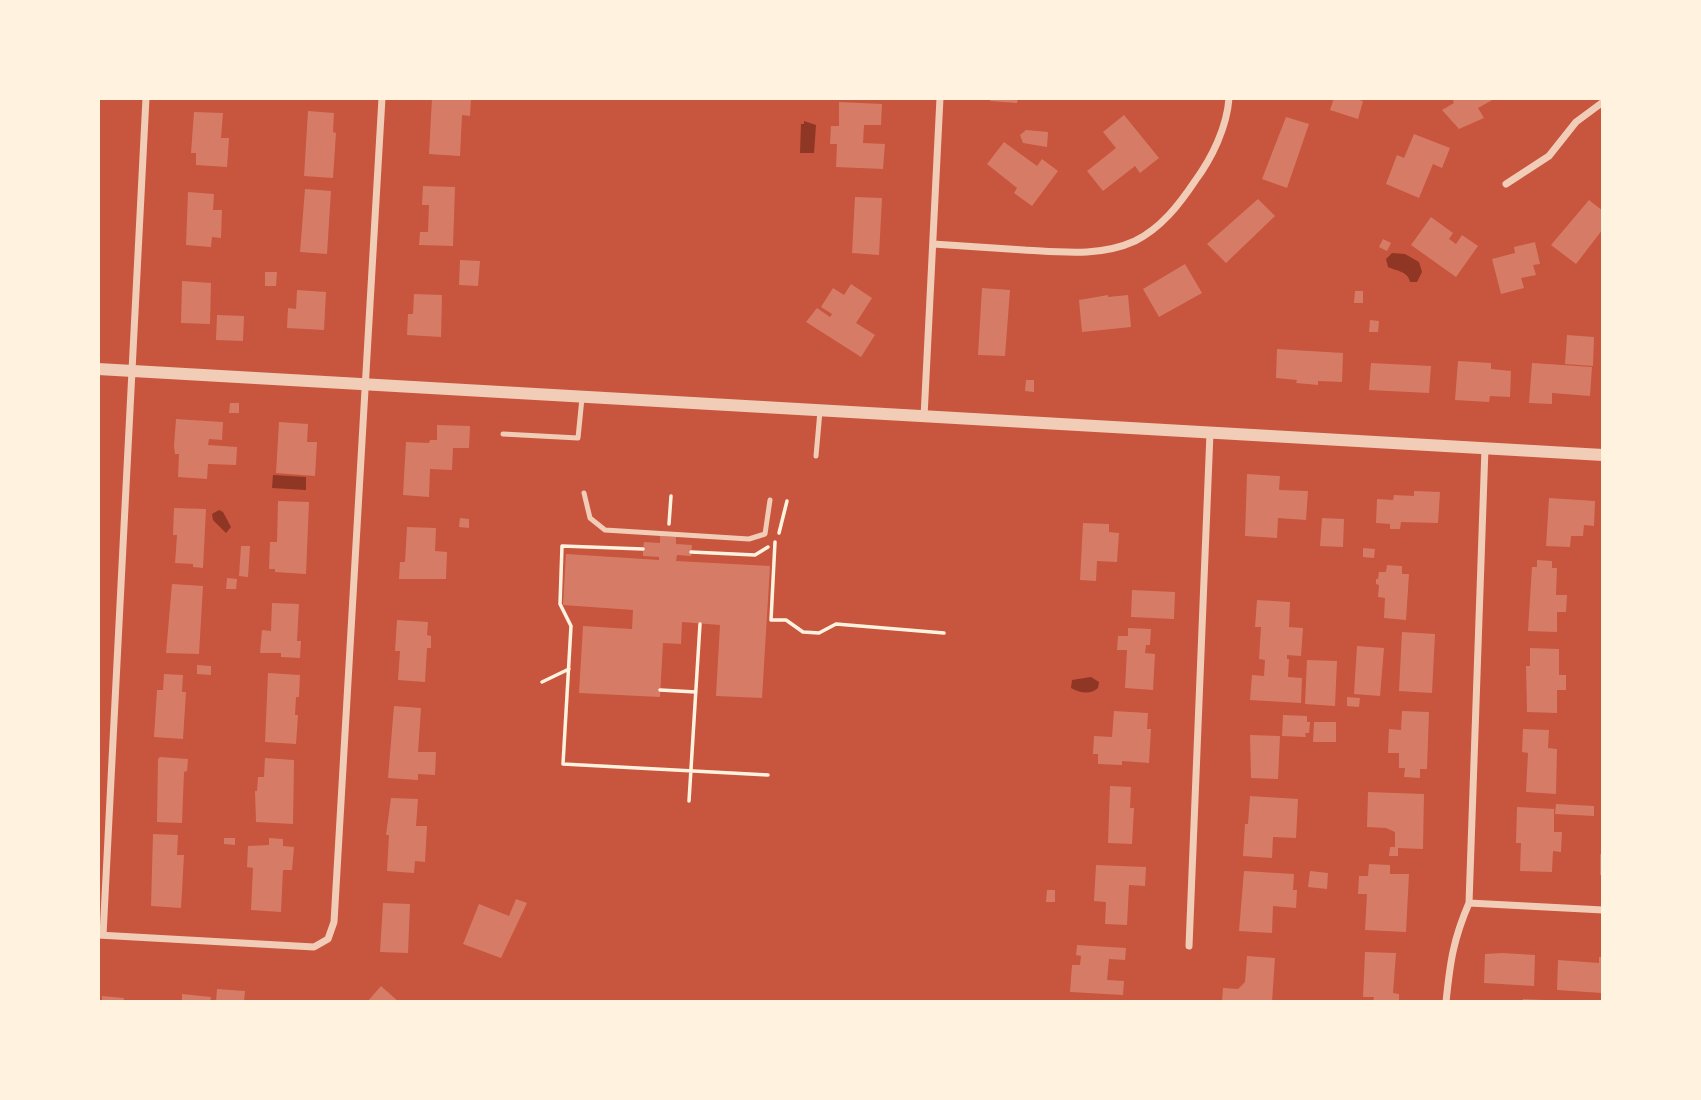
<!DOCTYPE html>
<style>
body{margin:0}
#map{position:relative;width:1701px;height:1100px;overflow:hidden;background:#c8553d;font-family:Rubik,sans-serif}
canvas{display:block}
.frame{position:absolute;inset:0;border:100px solid #fff3e0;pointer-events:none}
</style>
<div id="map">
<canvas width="1701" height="1100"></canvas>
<div class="frame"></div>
</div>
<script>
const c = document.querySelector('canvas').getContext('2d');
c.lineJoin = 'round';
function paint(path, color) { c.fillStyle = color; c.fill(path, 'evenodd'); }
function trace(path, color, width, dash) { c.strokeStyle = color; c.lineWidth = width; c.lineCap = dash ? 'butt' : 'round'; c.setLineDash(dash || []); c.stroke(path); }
paint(new Path2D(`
 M804,121L816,125L814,153H800L801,124H804Z
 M1392,253L1405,254L1419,262L1422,272L1417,282H1410C1408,271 1396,271 1388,267L1386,259Z
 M273,475L306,477V490L272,488Z
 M219,510L223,512L231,527L226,533L213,520L212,514Z
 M1091,677L1099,682L1098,688C1091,695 1079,693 1071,688L1072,680Z`), '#8f3625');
paint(new Path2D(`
 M432,98H471L470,116L462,115L460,156L429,154Z
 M991,98H1018L1017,103L990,101Z
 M1334,98H1352L1363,101L1358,119L1330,110Z
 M1452,98H1496L1478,108L1484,118L1459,129L1442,110L1454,103Z
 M839,102L882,104L881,125H864L863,143L885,144L883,169L836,167L837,144H830L831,126H839Z
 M308,111L334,113L333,132L336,133L333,178L304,176Z
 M194,112L223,113L221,138H229L227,167L196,165V153H191Z
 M1124,115L1159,158L1140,173L1135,166L1103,191L1087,171L1116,148L1103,132Z
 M1286,117L1309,124L1287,188L1262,179Z
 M1026,130L1048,132L1047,147L1023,143L1020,135Z
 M1414,134L1450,148L1442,168L1433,164L1419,198L1386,184L1397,155L1404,158Z
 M1004,142L1037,166L1042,159L1058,171L1032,206L1014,193L1017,188L987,164Z
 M423,186L455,187L453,246L419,245L420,232H428L429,205H422Z
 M305,189L331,191L327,254L300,252Z
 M188,192L214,194L213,210H222L221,238L212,237L211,247L186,245Z
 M855,197L882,198L879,255L852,253Z
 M1258,199L1275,216L1226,263L1207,244Z
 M1589,200L1603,211V229L1576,264L1551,245Z
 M1431,217L1453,233L1449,239L1456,244L1462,235L1478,246L1456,277L1411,245Z
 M1383,239L1391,243L1387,251L1379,247Z
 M1535,242L1540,264L1533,265L1536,275L1521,278L1524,288L1501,294L1492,259L1515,253L1514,247Z
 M460,260L480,261L478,286L459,285Z
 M1185,264L1202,293L1159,317L1143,289Z
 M265,272H277L276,286H265Z
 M182,281L211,283L210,324L181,323Z
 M851,284L872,298L856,323L875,335L861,357L806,322L817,308L830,317L832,314L821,307L833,288L844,295Z
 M982,288L1010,290L1005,356L978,355Z
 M297,290L326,292L324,330L287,328L288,308L296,309Z
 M1355,291H1363V303H1354Z
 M414,294L442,295L441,337L407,335L408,314H413Z
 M1108,295V297L1128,295L1131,327L1082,332L1079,300Z
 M217,315L244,316L243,341L216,340Z
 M1370,320L1379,321L1378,332H1369Z
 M1567,335L1594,337L1593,366L1565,364Z
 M1277,349L1343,353L1342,382L1318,381V385L1296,383L1297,380L1276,378Z
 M1458,361L1491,363V369L1511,371L1510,397L1490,396L1489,402L1455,400Z
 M1371,363L1431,366L1429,393L1369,390Z
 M1532,363L1592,367L1590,396L1552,393V404L1529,403Z
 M1026,380H1034V392L1025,391Z
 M230,403H239V413H229Z
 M176,419L223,422L222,440L209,439L208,445L237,447L236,465L208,464L207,479L178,477L179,454H175L174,446Z
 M279,422L308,424L307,442H317L315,476L276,473Z
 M437,425L470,426L469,448H453L452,470L430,469L429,497L403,495L406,442L429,443L430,440H437Z
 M1247,474L1280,476L1279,490L1308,491L1306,520L1278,518L1277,538L1245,536Z
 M1414,491L1440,492L1438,523L1401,522L1400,529H1390V524L1376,523L1377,499L1393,500L1394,495L1414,496Z
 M1549,498L1595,501L1594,526L1584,525L1583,536H1571L1570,547L1546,546Z
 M278,501L309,502L306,574L275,572V569H269L270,542H277Z
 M174,508L206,509L203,568L193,567V564L175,563L177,535H173Z
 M460,518L469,519V528L459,527Z
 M1322,518L1344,519L1343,547L1320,546Z
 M1083,523L1109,524V532L1119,533L1117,562L1097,561L1096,581L1080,580Z
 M407,527L436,528L435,551L447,552L446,579H399L400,562H405Z
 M660,536L676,537V544L692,545L691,556L677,555L676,561L770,566L762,698L716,696L720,625L682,622L681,644L663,643L660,697L579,693L583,626L632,629L633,610L563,605L566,554L659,560V557L643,556V549L644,542L660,543Z
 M241,546H250L248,577L239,576Z
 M1363,548L1375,549L1374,558L1363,557Z
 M1537,560L1552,561V568H1557L1556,595H1567L1566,612H1557V632L1528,631L1532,567H1537Z
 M1387,565L1402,566V574H1409L1406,620L1384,618L1385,598L1378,597L1379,585L1376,584V579H1378L1379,572H1386Z
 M227,578L237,579L236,589H226Z
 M172,584L203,586L199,654L166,653Z
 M1132,590L1175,592L1174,619L1131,617Z
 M1257,600L1290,602L1289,627L1303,628L1301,656L1287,655V659H1289L1288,677L1302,678L1301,703L1250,700L1252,675L1264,676L1265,660L1259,659L1261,627H1255Z
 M272,603L299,604L297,641H301L300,658L281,657V653H260L262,630L271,631Z
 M397,620L428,622L427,635L431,636V648H427L425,682L398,680L400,651H395Z
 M1128,628L1151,629L1150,645H1146L1145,653L1155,654L1153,690L1125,688L1127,650H1117L1118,636H1128Z
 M1402,632L1435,634L1432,693L1399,691Z
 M1357,646L1384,648L1380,696L1354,694Z
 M1530,648L1559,649V675H1566V690H1557V713L1527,712L1526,666H1530Z
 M1307,660L1337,661L1335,706L1305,704Z
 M197,665L211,666V675L197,674Z
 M268,673L300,675L299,697H296L295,715H298L296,744L265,742Z
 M164,674L183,675L182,692H186L183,739L154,737L157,690H163Z
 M1347,697L1360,698L1359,707L1347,706Z
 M394,706L421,708L418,752H436L435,775L418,774V780L388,778Z
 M1114,711L1148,713L1147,729H1151L1149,763L1122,761V765L1098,764V754H1093L1094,736L1112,737Z
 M1402,711L1429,712L1427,769H1420V778L1404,777L1405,768H1399V753H1388L1389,729L1401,730Z
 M1283,715L1307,716V722H1310L1309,733H1305L1306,737L1282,736Z
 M1314,722H1336V742H1313Z
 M1523,729L1549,730L1548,748L1557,749L1556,794L1526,792L1528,753L1522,752Z
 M1250,735L1280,736L1278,779L1251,778Z
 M160,757L188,759L187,771L184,772L182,823L157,822L158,759Z
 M265,758L294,760L293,824L256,822L255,791H257L258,777H264Z
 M1110,786L1131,787L1130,808H1134L1132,844L1108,843Z
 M1368,792L1424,794L1423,849L1398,848V856H1389L1390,847H1395V832L1386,828L1367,827Z
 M1250,796L1298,799L1296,838L1273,837L1272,858L1243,856L1245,824H1248Z
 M391,798L418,799L416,826H427L425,862L415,861L414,873L387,871L389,835H386Z
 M1556,804L1594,806V816L1555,814Z
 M1517,807L1554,809V832H1562L1561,852L1553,851L1552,872L1520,871L1521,843H1516Z
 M153,834L178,835L177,855H184L181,908L151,906Z
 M224,838H235V845L224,844Z
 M269,838L283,839V846L294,847L292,870H283L281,912L251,910L253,868L247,867L248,846L269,845Z
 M1600,854H1603V875H1600Z
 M1369,864L1390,865V874H1409L1406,932L1365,930L1367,894H1358L1359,876H1368Z
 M1096,865L1146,867L1145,886L1129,885L1127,925L1105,924L1106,902L1094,901Z
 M1244,871L1294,874L1293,890H1297L1296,908L1273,906L1272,933L1239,931Z
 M1310,871L1328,873L1327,889L1308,887Z
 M1047,890H1055V902H1046Z
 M516,899L527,903L501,958L463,944L479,904L509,916Z
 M383,903L410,904L408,953L380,952Z
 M1077,945L1126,948L1125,960L1109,959L1107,980L1124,981L1123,995L1070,992L1072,965H1080L1081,956L1076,955Z
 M1365,952L1396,953L1393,993L1399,994V1002H1373L1374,997H1363Z
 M1503,953L1535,955L1534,986L1484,983L1485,954Z
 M1247,956L1275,958L1272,1002H1222L1223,988L1238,989L1245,982Z
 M1599,957H1603L1602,993L1557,990L1558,960L1599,963Z
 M381,986L399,1002H367Z
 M217,989L245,991L244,1002H216Z
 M182,994L211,997L210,1002H182Z
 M102,996L124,998L123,1002H102Z
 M1523,999L1545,1000V1002H1523Z`), '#d67c66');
trace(new Path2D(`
 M669,524L671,496
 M779,533L787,501
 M775,542L771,620H786L803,632L819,633L836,624L944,633
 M643,549L562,546L560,604L571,626L563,764L768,775
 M691,552L755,555L768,547
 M542,682L569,669
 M660,690L696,692
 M689,801L700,624`), '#fff3e0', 3.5);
trace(new Path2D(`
 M503,434L578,438L582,398
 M816,456L820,411
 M584,493L590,518L605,530L749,539L765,534L770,500`), '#f1ccb7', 5);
trace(new Path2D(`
 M1506,184L1549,156L1576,122L1603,102
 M933,244C963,246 993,248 1024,250C1061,252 1100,257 1135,241C1161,228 1179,205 1195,181C1212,158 1227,127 1229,98
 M924,417L940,98
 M1469,903L1603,910
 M98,935L314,947L328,939L334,922L382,98
 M103,935L146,98
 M1189,946L1210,433
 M1446,1002C1450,963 1453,940 1469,903L1485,448`), '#f1ccb7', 7);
trace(new Path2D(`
 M98,369L1603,455`), '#f1ccb7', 12);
</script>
